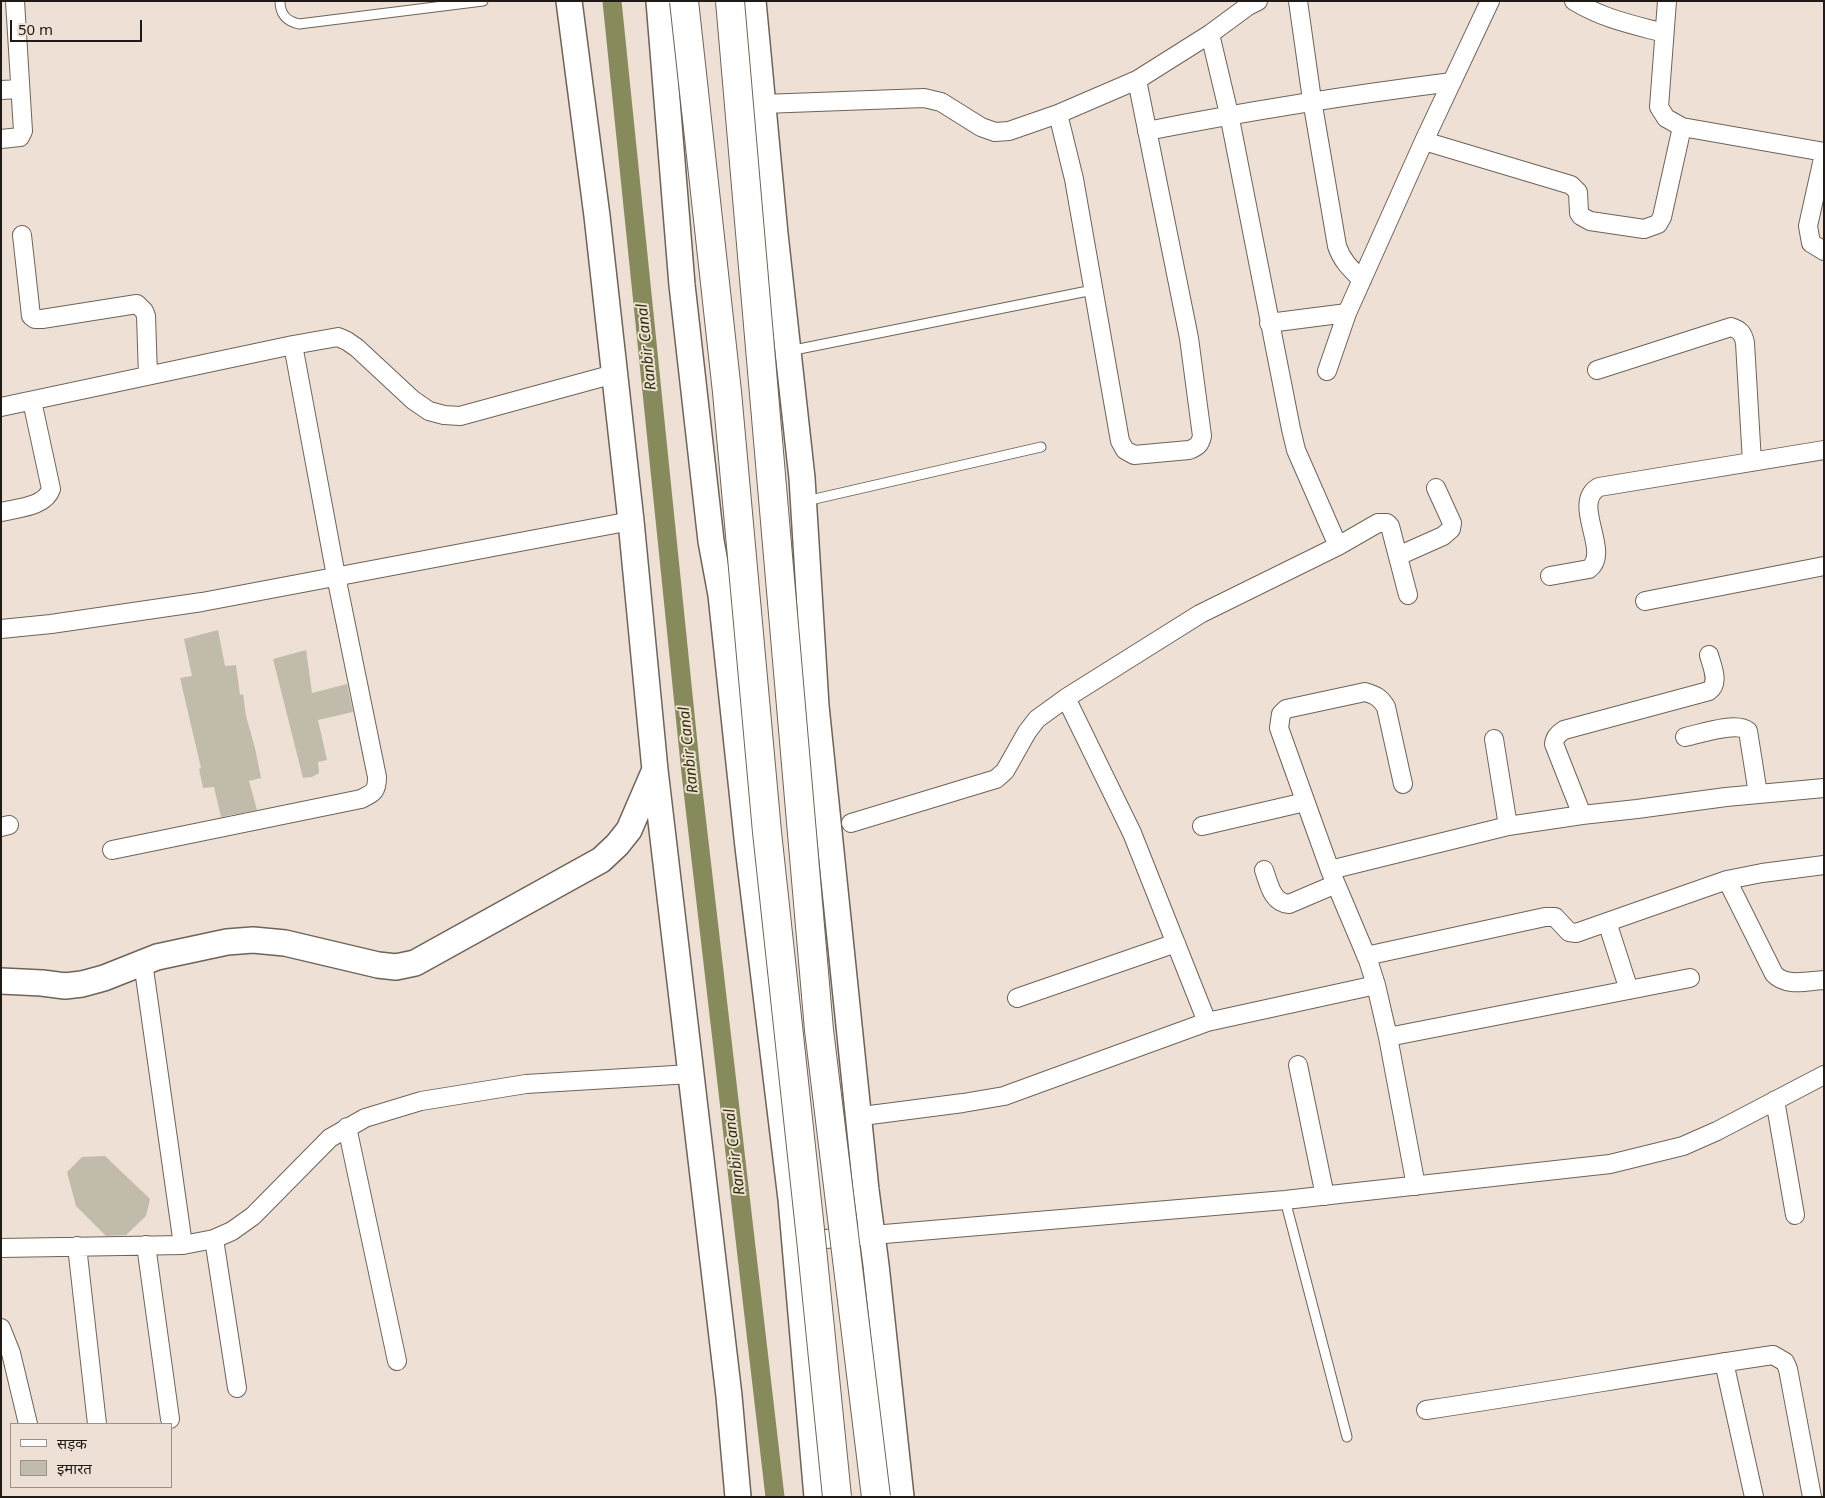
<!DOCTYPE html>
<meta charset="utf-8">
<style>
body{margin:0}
#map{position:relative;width:1825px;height:1498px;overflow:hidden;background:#eee0d4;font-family:"Noto Sans","Noto Sans Devanagari",sans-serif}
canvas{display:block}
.frame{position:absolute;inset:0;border:2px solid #1f1a16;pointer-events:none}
.legend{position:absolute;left:10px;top:1423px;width:162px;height:65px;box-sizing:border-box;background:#eee0d4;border:1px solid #9b9188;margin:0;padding:6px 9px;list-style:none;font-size:15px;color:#1f1a16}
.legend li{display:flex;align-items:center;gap:10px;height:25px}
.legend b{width:25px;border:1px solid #9b9188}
.scale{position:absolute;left:10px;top:20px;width:132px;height:22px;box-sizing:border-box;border:2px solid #1f1a16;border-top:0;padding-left:6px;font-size:15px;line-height:18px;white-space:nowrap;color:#1f1a16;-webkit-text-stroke:4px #eee0d4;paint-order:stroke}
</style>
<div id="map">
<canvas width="1825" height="1498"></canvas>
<div class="frame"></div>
<ul class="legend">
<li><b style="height:6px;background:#fff"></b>सड़क</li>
<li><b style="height:14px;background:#c1bbac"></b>इमारत</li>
</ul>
<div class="scale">50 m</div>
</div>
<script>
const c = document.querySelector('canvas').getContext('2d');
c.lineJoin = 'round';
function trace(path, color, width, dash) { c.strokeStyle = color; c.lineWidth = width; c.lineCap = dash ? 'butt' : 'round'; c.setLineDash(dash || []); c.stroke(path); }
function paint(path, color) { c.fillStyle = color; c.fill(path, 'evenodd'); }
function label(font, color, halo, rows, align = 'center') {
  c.font = font + ' "Noto Sans",sans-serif'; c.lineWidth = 4; c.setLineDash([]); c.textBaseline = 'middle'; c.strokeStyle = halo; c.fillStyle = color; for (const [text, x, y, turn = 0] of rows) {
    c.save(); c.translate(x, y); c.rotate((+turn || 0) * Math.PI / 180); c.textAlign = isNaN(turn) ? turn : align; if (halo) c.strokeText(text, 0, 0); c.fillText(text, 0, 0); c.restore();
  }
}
trace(new Path2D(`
 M612,1L691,773L775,1497`), '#878b5c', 19);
paint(new Path2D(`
 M218,630L225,666L236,665L240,695L243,694L246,716L255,748L261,778L249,781L257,810L221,817L214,787L203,788L199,769L201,768L180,678L192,676L184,639Z
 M306,650L312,693L347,684L353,712L318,720L327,760L318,762L319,773L312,777L303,778L273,659Z
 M105,1156L150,1199L146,1216L126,1235L106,1236L76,1206L67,1172L82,1157Z`), '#c1bbac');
const lane = new Path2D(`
 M280,1C280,14 286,21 299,24L483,1
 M789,351L1093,290
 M806,501L1041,447
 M1285,1200L1347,1437`);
const street = new Path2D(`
 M1298,1L1312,100L1337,246C1342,261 1351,269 1362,280
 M1574,1C1604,19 1630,24 1664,33
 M1667,1L1659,107L1666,118L1682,127L1824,152
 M1210,34L1229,114L1291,429L1296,450L1338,546
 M1,90L20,89
 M763,104L924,98L941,102L981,127L995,132L1009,131L1058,114L1137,80L1210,34L1248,6L1258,1
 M1058,114L1074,179L1120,441L1125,450L1134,455L1189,450C1197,447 1200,445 1202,436L1189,338L1137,80
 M1147,131C1248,111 1349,95 1452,82
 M1,139L20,137L23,131L15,1
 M1424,141L1571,185L1578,192L1579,213L1581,216L1590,221L1644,229L1658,224L1662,217L1682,127
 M1824,154L1808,226L1811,243L1824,251
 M22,235L31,316L35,319H42L137,304L144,311L146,316L148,376
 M1269,323L1347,313
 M1597,370L1731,327C1740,330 1743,333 1745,343L1752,462
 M1327,371L1347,313L1424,141L1490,1
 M1,407L293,345L338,337L347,341L357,348L413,400L429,411L444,415L460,416L614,374
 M1,512C17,508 45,507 51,489L32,401
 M1398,556L1443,536L1451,529L1452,523L1436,488
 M1550,576L1589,569C1612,552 1570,503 1599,487L1824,450
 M1645,601L1824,566
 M1,629L51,624L202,602L631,521
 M1066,698L1132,833L1207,1022
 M1685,737C1700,734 1736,721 1748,731L1758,794
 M1494,739L1508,826
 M1403,784L1386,707C1380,697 1375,695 1365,692L1286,709L1281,714L1279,728L1330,870L1368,960L1376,985L1388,1037L1416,1186
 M1582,815L1554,744C1555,737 1558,734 1564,730L1709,691C1720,683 1712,666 1709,655
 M851,823L996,779L1005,771L1027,732L1037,719L1066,698L1200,614L1338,546L1378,523H1387L1390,526L1408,595
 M1202,826L1305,802
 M1,827L9,825
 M112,850L361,799C373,793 377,792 377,777L336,576L293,345
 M1264,870C1269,884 1272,903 1289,904L1336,884
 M1330,870L1508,826L1582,815L1637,809L1726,797L1824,788
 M1727,880L1774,974C1786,987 1807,981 1824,980
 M1607,922L1629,990
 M1366,956L1545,917H1555L1569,932L1576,933L1727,880L1762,873L1824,865
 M143,962L183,1245
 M1017,998L1176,943
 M1388,1037L1690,978
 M1298,1065L1325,1196
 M1775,1100L1795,1215
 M870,1115L963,1103L1004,1096L1207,1022L1376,985
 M347,1127L397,1361
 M214,1239L237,1388
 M802,1241L1285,1200L1610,1164L1683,1146L1717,1131L1824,1075
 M146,1245L170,1419
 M77,1246L97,1424
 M1,1248L183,1245L214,1239L232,1231L253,1216L330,1138L365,1118L421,1101L526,1084L691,1074
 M1,1328L11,1353L28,1424
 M1724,1362L1754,1497
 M1426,1410C1542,1393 1657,1372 1773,1355L1785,1362L1788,1369L1812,1497`);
const secondary = new Path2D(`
 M569,1L597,216L631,521L655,770L729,1396L738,1497
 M659,1L682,285L711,541L721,595L748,847L791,1199L817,1497
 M753,1L775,234L802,478L816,706L866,1190L876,1265L901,1497
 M1,981L42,983L65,986L82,984L104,978L157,957L227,942L253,940L285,943L378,965L396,967L415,963L601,860L617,845L629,830L654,772`);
trace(lane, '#6e6358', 11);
trace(street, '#6e6358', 20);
trace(secondary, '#6e6358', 28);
trace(lane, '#fff', 9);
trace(street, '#fff', 18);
trace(secondary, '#fff', 25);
const highwayBridge = new Path2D(`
 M684,1L727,392L767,832L811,1239L837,1497
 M730,1L819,1030L876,1497`);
trace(highwayBridge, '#6e6358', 30, []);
trace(highwayBridge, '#fff', 28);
label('italic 15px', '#2d2f07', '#eee0d4', [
 ["Ranbir Canal",647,347,-96],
 ["Ranbir Canal",689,750,-96],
 ["Ranbir Canal",735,1152,-97]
]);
</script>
